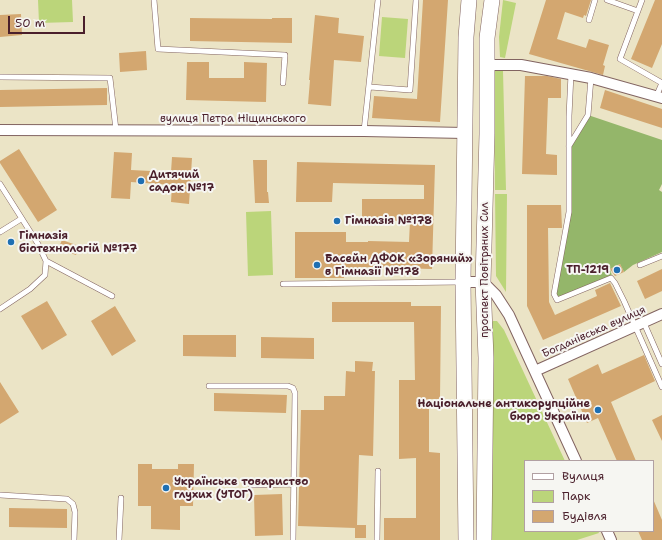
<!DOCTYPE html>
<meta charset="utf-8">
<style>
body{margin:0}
#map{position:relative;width:662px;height:540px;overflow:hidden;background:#ebe4c6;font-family:"Shantell Sans",sans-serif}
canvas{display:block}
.legend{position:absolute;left:524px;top:460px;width:130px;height:72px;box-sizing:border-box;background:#f6f6f2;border:1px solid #b1a0a2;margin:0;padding:5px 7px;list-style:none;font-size:12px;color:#4a1f2b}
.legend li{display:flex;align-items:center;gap:8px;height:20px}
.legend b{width:20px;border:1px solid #b1a0a2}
.scale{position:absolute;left:8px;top:16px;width:77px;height:18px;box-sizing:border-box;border:2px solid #4a1f2b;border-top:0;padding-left:5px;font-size:12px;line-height:14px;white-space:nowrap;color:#4a1f2b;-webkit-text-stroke:3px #f6f6f2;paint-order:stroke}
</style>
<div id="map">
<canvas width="662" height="540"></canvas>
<ul class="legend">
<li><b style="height:5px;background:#fff"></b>Вулиця</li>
<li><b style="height:11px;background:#bbd57a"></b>Парк</li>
<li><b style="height:11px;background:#d3a770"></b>Будівля</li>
</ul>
<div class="scale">50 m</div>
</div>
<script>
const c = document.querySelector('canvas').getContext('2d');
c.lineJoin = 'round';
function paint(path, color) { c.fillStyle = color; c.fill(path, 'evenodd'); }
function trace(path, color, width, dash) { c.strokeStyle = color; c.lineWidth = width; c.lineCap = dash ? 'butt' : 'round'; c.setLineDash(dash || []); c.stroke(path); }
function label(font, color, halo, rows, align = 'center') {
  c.font = font + ' "Shantell Sans",sans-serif'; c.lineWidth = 4; c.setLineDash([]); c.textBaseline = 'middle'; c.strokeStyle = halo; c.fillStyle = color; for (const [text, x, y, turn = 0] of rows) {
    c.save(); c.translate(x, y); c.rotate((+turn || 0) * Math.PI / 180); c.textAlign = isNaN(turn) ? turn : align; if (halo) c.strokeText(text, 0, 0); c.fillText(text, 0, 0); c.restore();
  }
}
paint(new Path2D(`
 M38,0H72L73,22L39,23Z
 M503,0L516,3L505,58L500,57L499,37Z
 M382,17L408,19L405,58L379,56Z
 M494,71H503L506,190H495Z
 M495,194H507L506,292L496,276Z
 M271,211L273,275L248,276L246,212Z
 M493,321H497L504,330L565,461H525V531H598L599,533L577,540H488L490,325Z`), '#bbd57a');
paint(new Path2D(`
 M588,115L662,140V184L659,190L662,192V252L633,265L624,272L620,264L610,269L612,276L557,300L554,294L569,212V147Z`), '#94b66a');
paint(new Path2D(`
 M423,0H448L440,122L372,118L374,96L417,99Z
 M546,0H591L586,16L584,15L583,18L565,12L557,39L586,48L589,39L609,45L603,65L605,66L603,75L529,54Z
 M655,0H662V44L652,68L631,59Z
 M21,14L22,35L0,37V15Z
 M315,15L339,18L338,33L364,36L361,62L334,60L331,106L308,104L310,80H309Z
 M190,18L272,19V18H292V43L190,41Z
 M146,51L147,70L120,72L119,53Z
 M187,62H209V78H244V62L267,63L266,102L186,100Z
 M525,76H547L561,79V98H548L546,154L557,155V175L522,174Z
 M107,88V105L0,107V90Z
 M605,90L662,109V128L600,108Z
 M19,149L57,210L38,222L0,163V161Z
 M114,152L132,153L131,170L171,172L172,157L192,158L189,204L171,202L172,185L131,182L130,199L111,198Z
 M253,160H267V192H268L269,203H255Z
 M297,162L435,165L432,269L359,267V271L344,270V278H295V232H346V242H368V241L409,242L410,221H362V199H424V185L333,183L332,202H296Z
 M527,205H561L562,228H548L549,302L555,315L597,296L595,290L610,283L621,306L543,340L527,306Z
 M62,240L79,246L76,255L58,249Z
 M620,264L624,272L615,276L610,269Z
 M662,269V291L645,299L637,281Z
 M47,301L67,335L42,350L21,316Z
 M332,302H411V306H441L440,399H429V452L440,453V540H384V518H416V458L399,459V380H415L414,322H332Z
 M115,306L136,341L112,356L91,321Z
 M183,335H236V357L183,356Z
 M261,337L314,338V359L261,358Z
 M644,355L655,381L611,402L636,461H617L598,418L587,423L568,379L598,364L602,374Z
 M355,361L373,362L372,371H375L373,456L359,455L357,525H366V538H355V528L298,526L301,410H324V396H345L346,371L355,372Z
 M0,382L19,412L0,424Z
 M214,393L287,395L286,413L214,411Z
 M662,415V441L652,420Z
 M138,464H152V469H178V464H194L193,506H180V530L151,529V506H138Z
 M282,494L283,535L255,536L254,495Z
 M653,499L662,520V540H642L638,531H653Z
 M9,508L67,509V528L9,527Z`), '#d3a770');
const lane = new Path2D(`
 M154,0L158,49L285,55L283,83
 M607,0L638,11
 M642,0L620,59L662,83L656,97
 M589,20L595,0
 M571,74L569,116V212L554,294L557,300L611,278L615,283L624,301L662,387
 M0,77L110,78L116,130
 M370,87L410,90L416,0
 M364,131L378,0
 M569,146L588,115L591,78
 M0,184L38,244L46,261L45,275L30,289L0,309
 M0,232L21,219
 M46,261L112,296
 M640,265L662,256
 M283,284L462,282
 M644,323L662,364
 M209,386H288L293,388L295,393L293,540
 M251,485L294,484
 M0,495L67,499L73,504L75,512L74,540
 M119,540L121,498
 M377,540L378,471`);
const street = new Path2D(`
 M487,65H521L591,78L662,98
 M0,130L364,131L465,133
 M463,282H483L496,295L509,315L576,461
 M535,371L662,314
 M607,531L611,540`);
const primary = new Path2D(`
 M466,540L463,282L466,37L469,0
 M484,540L486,358L483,282L487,134V38L492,0`);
trace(lane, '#826461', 6);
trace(street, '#826461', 12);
trace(primary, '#826461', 16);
trace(lane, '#fff', 5);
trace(street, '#fff', 10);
trace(primary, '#fff', 15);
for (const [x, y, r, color] of [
 [141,181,4,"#1f6fb2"],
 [337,221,4,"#1f6fb2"],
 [11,242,4,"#1f6fb2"],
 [317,265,4,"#1f6fb2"],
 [617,270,4,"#1f6fb2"],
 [598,410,4,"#1f6fb2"],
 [166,488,4,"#1f6fb2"]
]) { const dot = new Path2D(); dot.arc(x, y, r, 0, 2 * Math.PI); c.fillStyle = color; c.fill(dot); trace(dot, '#f6f6f2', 1.5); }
label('11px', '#4a1f2b', '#f6f6f2', [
 ["вулиця Петра Ніщинського",233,119],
 ["проспект Повітряних Сил",485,270,-90],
 ["Богданівська вулиця",594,332,-24]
]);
label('bold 11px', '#4a1f2b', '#f6f6f2', [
 ["Дитячий",149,175],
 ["садок №17",149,188],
 ["Гімназія №178",345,221],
 ["Гімназія",19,236],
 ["біотехнологій №177",19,249],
 ["Басейн ДФОК «Зоряний»",325,259],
 ["в Гімназії №178",325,272],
 ["ТП-1219",609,270,"right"],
 ["Національне антикорупційне",590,404,"right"],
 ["бюро України",590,417,"right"],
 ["Українське товариство",174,482],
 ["глухих (УТОГ)",174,495]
], 'left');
</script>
